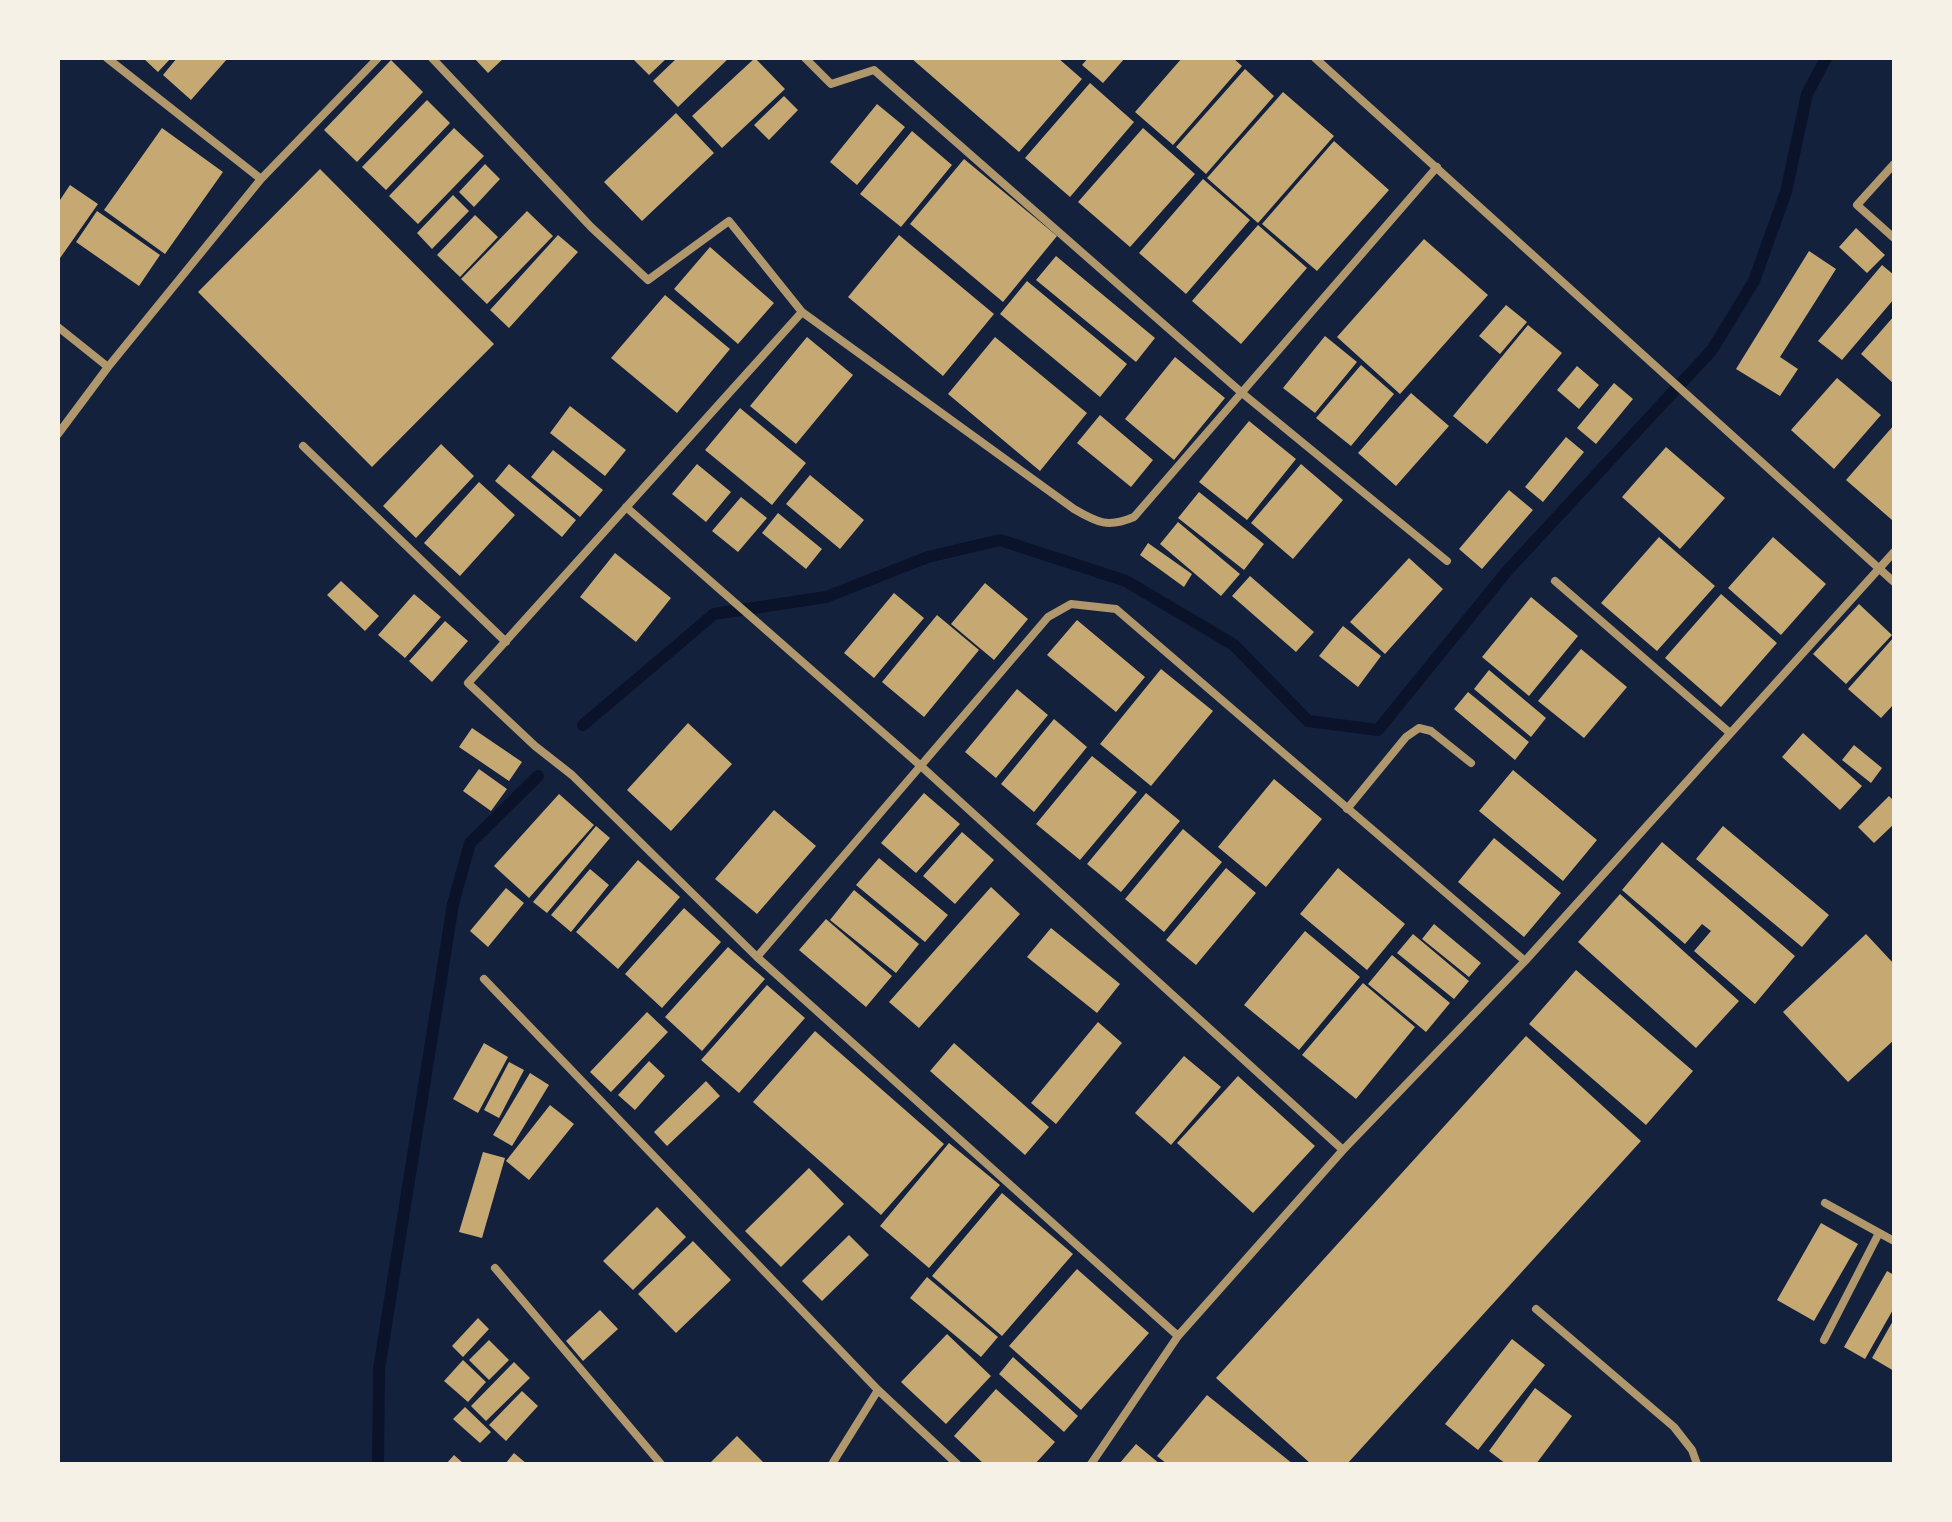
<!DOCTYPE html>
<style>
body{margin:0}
#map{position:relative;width:1952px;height:1522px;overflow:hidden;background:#14213d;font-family:Arial,sans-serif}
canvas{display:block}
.frame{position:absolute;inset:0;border:60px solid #f6f1e7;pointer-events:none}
</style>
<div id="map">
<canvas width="1952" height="1522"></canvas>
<div class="frame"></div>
</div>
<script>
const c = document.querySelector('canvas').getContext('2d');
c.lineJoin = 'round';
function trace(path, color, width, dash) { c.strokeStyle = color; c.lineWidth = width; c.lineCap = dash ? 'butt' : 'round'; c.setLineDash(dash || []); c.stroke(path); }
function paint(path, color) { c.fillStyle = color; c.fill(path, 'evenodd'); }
trace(new Path2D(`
 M583,725L714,614L826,597L928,557L1000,540L1126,581L1234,645L1308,721L1378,730L1507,571L1712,350L1754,281L1786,192L1807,94L1826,58
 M378,1464L379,1369L453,904L470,843L538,776`), '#0b132b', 12);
paint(new Path2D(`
 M143,58H171L158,72Z
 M177,58H228L191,100L163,75Z
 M474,58H504L488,73Z
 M632,58H667L649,75Z
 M677,58H729L678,107L653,81Z
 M755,58L785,89L722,148L692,116Z
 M911,58H1058L1082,79L1019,152Z
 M1088,58H1125L1103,83L1082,65Z
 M1182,58H1233L1242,66L1173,145L1135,112Z
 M391,60L423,92L357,162L324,130Z
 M1245,69L1274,96L1206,174L1176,147Z
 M1090,83L1134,122L1070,197L1025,158Z
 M1283,92L1334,136L1258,223L1207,178Z
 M784,96L798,110L769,140L754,125Z
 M427,100L450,123L386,190L362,167Z
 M877,104L905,127L857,185L830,162Z
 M676,113L714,153L642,221L604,182Z
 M162,128L223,172L165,254L104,210Z
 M454,128L484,156L418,224L389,196Z
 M1143,128L1195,174L1130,247L1078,202Z
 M912,131L952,165L901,227L860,194Z
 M1334,141L1389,190L1317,271L1262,224Z
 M964,159L1057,236L1003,302L910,224Z
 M485,164L500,179L474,207L459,192Z
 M320,169L494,344L372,467L198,292Z
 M1203,179L1250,220L1186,294L1139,253Z
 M70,185L98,204L58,261V203Z
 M453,195L469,211L432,249L417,233Z
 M97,211L160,255L139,286L76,242Z
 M527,211L553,236L487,304L461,279Z
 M475,215L498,237L460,277L437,255Z
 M1258,225L1307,268L1241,344L1192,301Z
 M1856,228L1885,255L1867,273L1839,247Z
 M558,235L578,252L509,328L490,310Z
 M899,235L994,314L943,376L848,297Z
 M1424,239L1488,295L1400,394L1337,337Z
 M710,247L774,303L738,344L674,289Z
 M1809,251L1836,269L1780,357L1798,369L1780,396L1736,369Z
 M1056,256L1155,338L1136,362L1036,280Z
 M1882,265L1894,275V299L1842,360L1818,341Z
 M1027,281L1127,364L1100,397L1000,314Z
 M665,295L730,349L677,413L611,358Z
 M1506,305L1527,322L1500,354L1479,336Z
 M1894,316V384L1861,354Z
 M1528,325L1562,353L1487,444L1453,416Z
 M1325,336L1357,362L1315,413L1283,388Z
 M807,337L853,375L796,444L750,406Z
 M995,337L1087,413L1040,471L948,394Z
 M1175,357L1225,398L1174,460L1125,419Z
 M1361,365L1394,394L1351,446L1316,418Z
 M1577,366L1599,385L1579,409L1557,390Z
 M1837,378L1881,415L1834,469L1791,430Z
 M1614,383L1633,399L1596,444L1577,428Z
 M1411,393L1449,426L1396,486L1358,453Z
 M570,406L626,450L605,476L550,433Z
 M740,408L806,463L772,505L705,450Z
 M1100,415L1153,460L1131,487L1077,443Z
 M1249,421L1296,459L1247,520L1199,482Z
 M1894,425V518L1892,520L1846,480Z
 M1566,437L1584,452L1543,502L1525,487Z
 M441,444L474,476L416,538L383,506Z
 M1666,447L1725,498L1680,549L1622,497Z
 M553,450L603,490L580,517L531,477Z
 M509,464L576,520L562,537L495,481Z
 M697,464L731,492L706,522L672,494Z
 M1301,464L1343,500L1293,559L1251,523Z
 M810,475L864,520L840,549L786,504Z
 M479,482L515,515L460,576L424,543Z
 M1509,490L1533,510L1482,569L1459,549Z
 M1199,492L1264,544L1244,570L1178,518Z
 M741,497L767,518L738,552L712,531Z
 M778,513L822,549L806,569L762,533Z
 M1178,522L1240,574L1221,596L1160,544Z
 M1659,537L1715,586L1657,651L1601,603Z
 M1773,537L1826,584L1781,635L1728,588Z
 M1148,543L1192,574L1184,587L1140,555Z
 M615,553L671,598L636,642L580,597Z
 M1409,558L1443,589L1385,654L1350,622Z
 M1250,576L1314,632L1296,652L1232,596Z
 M341,581L379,616L365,631L327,595Z
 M985,583L1028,619L994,660L951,624Z
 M894,593L924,618L874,678L844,653Z
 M414,594L441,617L405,658L378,635Z
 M1721,594L1777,643L1721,707L1665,658Z
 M1531,597L1578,636L1529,696L1482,657Z
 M1859,604L1892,635L1846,684L1813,654Z
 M937,615L979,650L924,717L882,682Z
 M1077,620L1145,677L1116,712L1047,655Z
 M445,621L468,641L432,682L409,661Z
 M1343,626L1381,656L1358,687L1319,656Z
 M1894,637V704L1881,718L1848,689Z
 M1581,649L1627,687L1584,738L1538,701Z
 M1161,669L1213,711L1151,786L1100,744Z
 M1489,670L1546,718L1531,737L1474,689Z
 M1017,689L1048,715L996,778L965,752Z
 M1468,692L1529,742L1515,760L1454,709Z
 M1054,719L1087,747L1034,812L1001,784Z
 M688,723L732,764L671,831L627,790Z
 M472,728L522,762L509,781L459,747Z
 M1803,733L1862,786L1840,810L1782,757Z
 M1854,745L1882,768L1871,783L1842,760Z
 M1092,756L1137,792L1080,860L1036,824Z
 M479,769L507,789L491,811L463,791Z
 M1513,770L1597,840L1563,881L1479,811Z
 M1274,779L1322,819L1266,887L1218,847Z
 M924,793L960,824L916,873L881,843Z
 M1146,793L1180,821L1121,892L1087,864Z
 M559,794L594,825L529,898L494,866Z
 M1889,796L1894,801V824L1874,843L1858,827Z
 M774,810L816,846L757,914L715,879Z
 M596,826L610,838L547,913L533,902Z
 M1723,826L1829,915L1802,947L1696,859Z
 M1183,829L1222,862L1164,932L1125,899Z
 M962,832L994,860L955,904L923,876Z
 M1494,838L1561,893L1524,937L1458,882Z
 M1662,842L1795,956L1755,1004L1694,951L1711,931L1702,924L1685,944L1622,890Z
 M879,858L948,915L925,942L856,885Z
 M638,860L680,897L618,969L576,932Z
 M1226,868L1256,893L1196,965L1166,940Z
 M1338,868L1405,924L1367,970L1300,914Z
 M590,869L609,885L571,932L551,915Z
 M991,887L1020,914L919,1028L889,1002Z
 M506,888L524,903L488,947L470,931Z
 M854,890L919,944L896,973L830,920Z
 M1620,894L1739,1001L1696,1048L1578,942Z
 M684,908L721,942L662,1008L625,974Z
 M826,919L892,976L866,1007L799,950Z
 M1434,924L1481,963L1469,977L1422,939Z
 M1051,928L1120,984L1097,1013L1027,957Z
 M1305,931L1360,977L1299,1050L1244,1005Z
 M1413,934L1469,981L1454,999L1397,953Z
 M1866,934L1894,964V1040L1848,1082L1783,1012Z
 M728,947L765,979L702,1051L665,1017Z
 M1392,955L1450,1003L1426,1032L1368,984Z
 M1576,970L1693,1071L1646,1125L1529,1024Z
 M1363,983L1415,1027L1356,1099L1302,1055Z
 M767,985L805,1018L739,1093L701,1060Z
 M647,1012L668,1032L611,1092L590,1072Z
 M1098,1022L1122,1043L1056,1124L1031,1103Z
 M815,1031L944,1144L881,1215L753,1102Z
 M1526,1036L1641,1141L1347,1464H1311L1216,1378Z
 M484,1043L508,1057L478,1113L453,1099Z
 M954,1043L1049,1127L1025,1155L930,1071Z
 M1184,1056L1221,1087L1171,1145L1135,1113Z
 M649,1061L665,1076L635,1110L618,1095Z
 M509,1062L524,1070L499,1118L484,1110Z
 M530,1073L549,1085L512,1146L493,1135Z
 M1238,1076L1315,1146L1253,1213L1177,1143Z
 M706,1081L720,1096L667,1146L654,1132Z
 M550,1105L574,1124L529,1180L506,1161Z
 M949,1143L1000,1185L929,1268L880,1226Z
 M483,1152L505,1158L482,1238L459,1232Z
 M809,1168L844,1204L781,1267L745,1231Z
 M1002,1193L1073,1254L1002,1336L932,1276Z
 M657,1207L686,1237L633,1290L603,1261Z
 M1821,1223L1858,1244L1814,1321L1777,1300Z
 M849,1235L869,1255L822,1301L802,1281Z
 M693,1241L731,1280L676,1333L638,1294Z
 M1077,1269L1149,1333L1081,1410L1009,1346Z
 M1887,1271L1894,1275V1308L1865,1359L1844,1347Z
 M927,1277L998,1337L981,1357L910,1298Z
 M600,1310L618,1329L583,1361L566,1341Z
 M478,1318L489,1329L463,1357L452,1346Z
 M1894,1319V1371L1872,1358Z
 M947,1334L991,1376L946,1424L901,1382Z
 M1512,1339L1545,1365L1478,1450L1445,1424Z
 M489,1340L509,1360L489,1380L469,1360Z
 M1013,1357L1078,1416L1064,1432L999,1374Z
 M463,1360L486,1382L468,1402L444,1381Z
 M514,1362L530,1378L486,1421L471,1406Z
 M1535,1388L1572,1416L1536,1464H1506L1489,1451Z
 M996,1389L1055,1442L1035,1464H984L954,1436Z
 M522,1391L538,1406L506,1441L489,1425Z
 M1207,1395L1293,1464H1167L1157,1456Z
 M465,1407L491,1432L480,1443L453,1419Z
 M737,1436L765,1464H709Z
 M1136,1444L1160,1464H1119Z
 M514,1453L527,1464H505Z
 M454,1455L464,1464H446Z`), '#c6a872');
trace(new Path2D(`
 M107,58L261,179
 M432,58L591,227L648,280L729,221L802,312L1074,509C1098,523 1108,528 1134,517L1437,167
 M805,58L831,84L874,70L1242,393L1447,561
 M1315,58L1894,582
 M1894,164L1857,205L1894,238
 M802,312L468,683L535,746L572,775L757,957L1178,1336
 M58,327L108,367L261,179L378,58
 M58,434L108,367
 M303,446L506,642
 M626,507L922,767L1343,1150
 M1555,581L1730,733
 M1347,809L1406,737L1419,728L1431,731L1471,763
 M757,957L1048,617L1071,604L1116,609L1525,961
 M484,979L878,1390L957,1464
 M1825,1203L1894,1241
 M495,1268L661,1464
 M1536,1309L1674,1427L1692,1450L1697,1464
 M1824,1340L1879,1233
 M832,1464L878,1390
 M1091,1464L1178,1336L1343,1150L1525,961L1894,552`), '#b1986c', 8);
</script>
